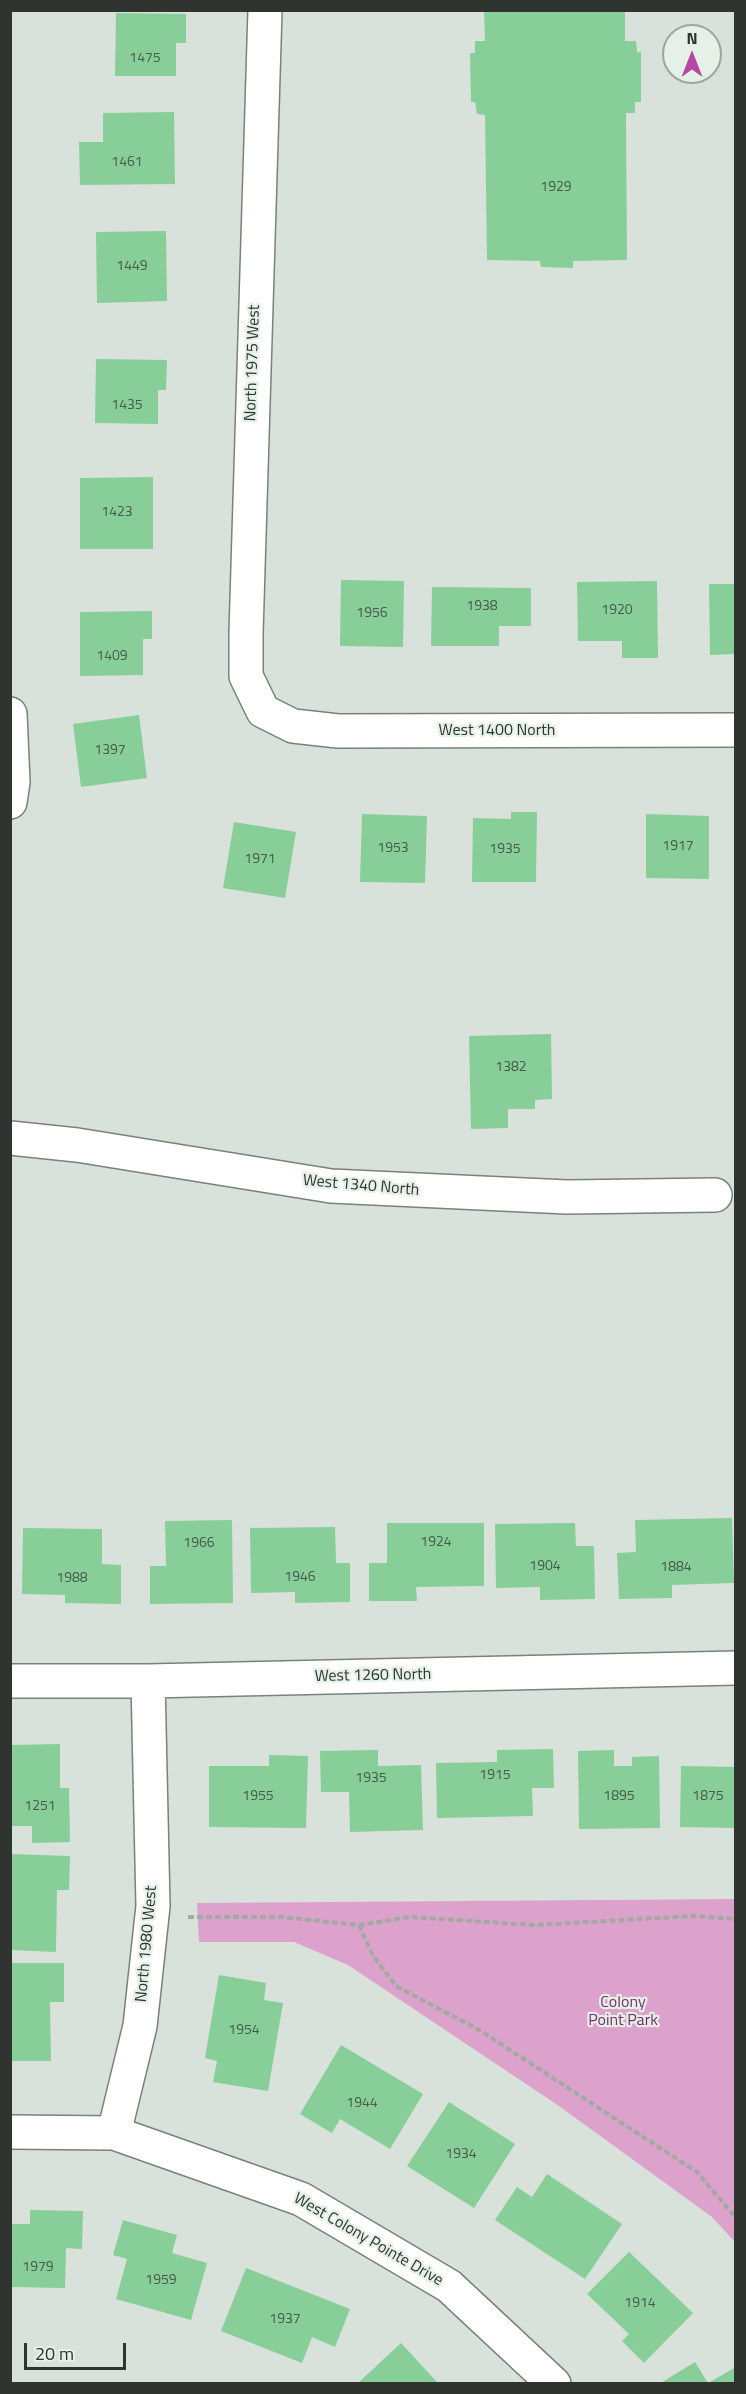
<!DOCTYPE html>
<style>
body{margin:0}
#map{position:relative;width:746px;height:2394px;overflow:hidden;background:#d8e2da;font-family:"Titillium Web",sans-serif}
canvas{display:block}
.frame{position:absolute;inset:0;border:12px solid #303430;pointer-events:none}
.north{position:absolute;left:662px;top:24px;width:60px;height:60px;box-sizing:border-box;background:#e5f0e7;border:2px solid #9da59e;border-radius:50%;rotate:0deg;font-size:16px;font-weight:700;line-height:24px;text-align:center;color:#303430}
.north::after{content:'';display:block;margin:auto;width:21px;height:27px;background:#b946a0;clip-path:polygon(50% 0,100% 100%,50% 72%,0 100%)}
.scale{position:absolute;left:24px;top:2343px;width:102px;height:27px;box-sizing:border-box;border:3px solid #303430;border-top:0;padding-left:8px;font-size:18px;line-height:21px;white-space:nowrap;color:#303430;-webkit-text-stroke:4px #e5f0e7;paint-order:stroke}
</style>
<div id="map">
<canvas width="746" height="2394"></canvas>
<div class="frame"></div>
<div class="north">N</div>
<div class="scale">20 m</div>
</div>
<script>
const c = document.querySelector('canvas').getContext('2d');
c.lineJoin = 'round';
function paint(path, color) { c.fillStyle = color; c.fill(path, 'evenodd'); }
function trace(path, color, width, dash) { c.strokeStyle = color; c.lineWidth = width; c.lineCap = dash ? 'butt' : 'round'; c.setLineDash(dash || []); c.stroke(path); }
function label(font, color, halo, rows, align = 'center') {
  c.font = font + ' "Titillium Web",sans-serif'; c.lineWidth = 4.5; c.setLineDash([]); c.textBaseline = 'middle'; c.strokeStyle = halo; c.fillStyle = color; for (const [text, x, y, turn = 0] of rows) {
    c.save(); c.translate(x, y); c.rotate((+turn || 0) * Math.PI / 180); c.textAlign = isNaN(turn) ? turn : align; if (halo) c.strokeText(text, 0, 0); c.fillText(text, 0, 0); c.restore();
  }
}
paint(new Path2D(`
 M735,1899V2242L712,2217L559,2106L348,1965L294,1942H199L197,1903Z`), '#dda2cc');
paint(new Path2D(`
 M484,10H625V41H636L637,52H641V102H635V113H626L627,260L573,261V268L541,267L540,261L487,260L485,115L477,114L475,102H471L470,53H475V41H485Z
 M116,13L186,14V43H176V76H115Z
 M174,112L175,184L80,185L79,142H103V113Z
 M166,231L167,301L97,303L96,232Z
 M96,359L167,360L166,390H158V424L95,423Z
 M153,477V549H80V478Z
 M341,580L404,581L403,647L340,646Z
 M657,581L658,658H622V641H578L577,582Z
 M709,584H736V654L710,655Z
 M432,587L531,588V626H499V646H431Z
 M152,611V639H143V675L80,676V612Z
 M139,715L147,778L81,787L73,724Z
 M511,812H537L536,882H472L473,818L511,819Z
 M362,814L427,816L425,883L360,882Z
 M646,814L709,816V879L646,878Z
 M234,822L296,832L285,898L223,888Z
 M551,1034L552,1099L535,1100V1109H508V1128L471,1129L469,1036Z
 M732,1518L734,1583L672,1585V1598L619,1599L617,1553L636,1552L635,1520Z
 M232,1520L233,1603L150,1604V1566H166L165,1521Z
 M387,1523H484V1586L416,1587L417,1601H369V1563H387Z
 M575,1523L576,1546H594L595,1599L540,1600V1587L496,1588L495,1524Z
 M335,1527L336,1563H350V1602L295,1603V1592L251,1593L250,1528Z
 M23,1528L102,1529V1564L121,1565V1604L65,1603V1595L22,1594Z
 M60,1744V1788H69L70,1842L32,1843V1826H10V1745Z
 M553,1749L554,1788H532L533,1816L437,1818L436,1763L497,1762V1750Z
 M378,1750V1766L421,1765L423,1830L350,1832L349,1792H321L320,1751Z
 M614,1750V1766H632V1757L659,1756L660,1828L579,1829L578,1751Z
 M269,1755L308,1756L306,1828L209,1827V1766H269Z
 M681,1766L736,1767V1828L680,1827Z
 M10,1854L70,1856L69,1890H57L56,1952L10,1950Z
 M10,1963H64V2002H50L51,2061H10Z
 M219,1975L266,1983L264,2000L283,2003L268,2091L213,2082L217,2061L205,2058Z
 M341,2045L423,2094L390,2149L340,2119L332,2133L300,2114Z
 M449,2102L515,2144L474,2208L407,2166Z
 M547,2174L622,2224L585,2279L495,2220L517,2187L532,2197Z
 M30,2210L83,2211L82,2249L66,2248L65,2288L10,2287V2224H30Z
 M123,2220L177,2235L172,2253L207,2263L191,2320L116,2299L127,2259L113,2255Z
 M629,2252L693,2313L644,2363L622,2341L629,2334L587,2294Z
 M246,2268L350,2309L335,2347L312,2337L302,2363L221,2331Z
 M401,2343L437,2382L357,2384Z
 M695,2362L708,2383L736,2367V2384H659Z`), '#88ce99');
const minor = new Path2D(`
 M265,10L246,633V676L263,711L293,726L338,731L736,730
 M10,714L13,782L10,802
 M10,1138L77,1145L331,1186L567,1197L715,1195
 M10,1681H148L736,1668
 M10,2132L114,2133L301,2199L449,2286L554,2384
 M114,2133L140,2026L153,1906L148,1681`);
trace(minor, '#78827a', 36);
trace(new Path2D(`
 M188,1917H281L359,1925L410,1917L534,1925L693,1916L736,1919
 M359,1925L372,1954L396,1986L481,2031L697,2172L736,2218`), '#a1a9a3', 4, [6, 3]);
trace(minor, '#fff', 33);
label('14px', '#465a4a', null, [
 ["1475",145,59],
 ["1461",127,163],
 ["1929",556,188],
 ["1449",132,267],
 ["1435",127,406],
 ["1423",117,513],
 ["1938",482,607],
 ["1920",617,611],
 ["1956",372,614],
 ["1409",112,657],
 ["1397",110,751],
 ["1917",678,847],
 ["1953",393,849],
 ["1935",505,850],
 ["1971",260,860],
 ["1382",511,1068],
 ["1924",436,1543],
 ["1966",199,1544],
 ["1904",545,1567],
 ["1884",676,1568],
 ["1946",300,1578],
 ["1988",72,1579],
 ["1915",495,1776],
 ["1935",371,1779],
 ["1955",258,1797],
 ["1895",619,1797],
 ["1875",708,1797],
 ["1251",40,1807],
 ["1954",244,2031],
 ["1944",362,2104],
 ["1934",461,2155],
 ["1979",38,2268],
 ["1959",161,2281],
 ["1914",640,2304],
 ["1937",285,2320]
]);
label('16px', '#303430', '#e5f0e7', [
 ["North 1975 West",253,363,-88],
 ["West 1400 North",497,731],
 ["West 1340 North",361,1186,5],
 ["West 1260 North",373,1676,-1],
 ["North 1980 West",147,1944,-85],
 ["West Colony Pointe Drive",368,2240,30]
]);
label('16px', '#7b2d6a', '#e5f0e7', [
 ["Colony",623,2003],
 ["Point Park",623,2021]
]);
</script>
